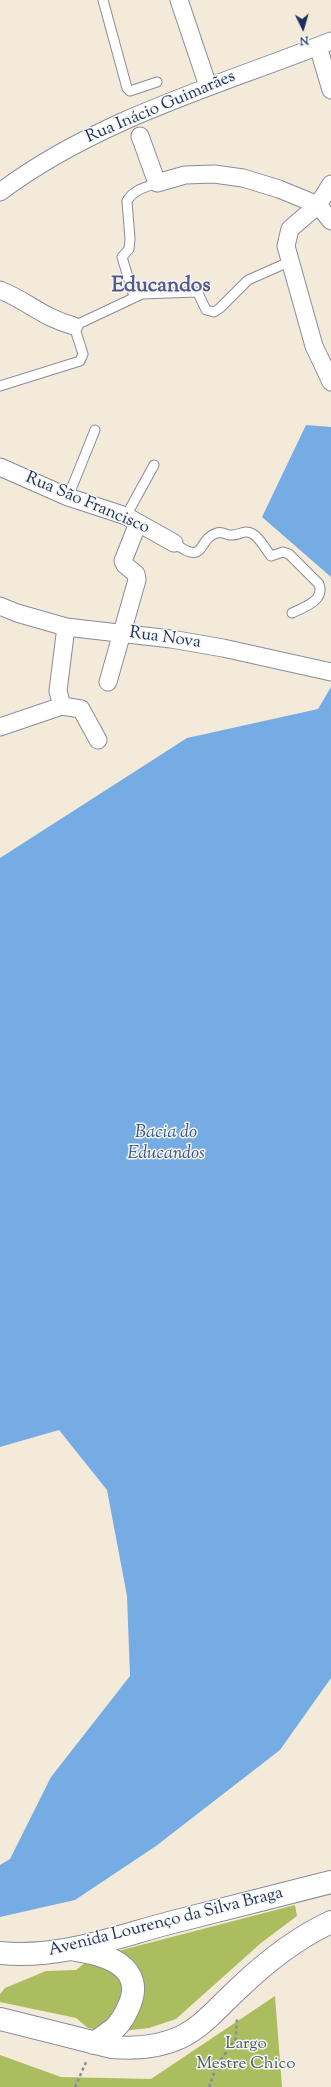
<!DOCTYPE html>
<meta charset="utf-8">
<style>
body{margin:0}
#map{position:relative;width:331px;height:2087px;overflow:hidden;background:#f4eada;font-family:"Sorts Mill Goudy",serif}
canvas{display:block}
.north{position:absolute;left:283px;top:8px;width:40px;height:40px;-webkit-text-stroke:3px #f6f6f2;paint-order:stroke;rotate:175deg;font-size:11px;font-weight:700;line-height:16px;text-align:center;color:#1b2f5e}
.north::after{content:'';display:block;margin:auto;width:14px;height:18px;background:#1b2f5e;clip-path:polygon(50% 0,100% 100%,50% 72%,0 100%)}
</style>
<div id="map">
<canvas width="331" height="2087"></canvas>
<div class="north">N</div>
</div>
<script>
const c = document.querySelector('canvas').getContext('2d');
c.lineJoin = 'round';
function paint(path, color) { c.fillStyle = color; c.fill(path, 'evenodd'); }
function trace(path, color, width, dash) { c.strokeStyle = color; c.lineWidth = width; c.lineCap = dash ? 'butt' : 'round'; c.setLineDash(dash || []); c.stroke(path); }
function label(font, color, halo, rows, align = 'center') {
  c.font = font + ' "Sorts Mill Goudy",serif'; c.lineWidth = 3; c.setLineDash([]); c.textBaseline = 'middle'; c.strokeStyle = halo; c.fillStyle = color; for (const [text, x, y, turn = 0] of rows) {
    c.save(); c.translate(x, y); c.rotate((+turn || 0) * Math.PI / 180); c.textAlign = isNaN(turn) ? turn : align; if (halo) c.strokeText(text, 0, 0); c.fillText(text, 0, 0); c.restore();
  }
}
paint(new Path2D(`
 M295,1905L297,1916L261,1943L176,2019L149,2028L114,2032L88,2028L76,2018L0,2002V1994L5,1988L46,1971L76,1970L91,1958Z
 M275,1996L282,2087H0V2055L61,2077L151,2079Z`), '#acbd60');
paint(new Path2D(`
 M306,425L331,427V577L262,517Z
 M331,687V1678L280,1750L156,1846L75,1900L0,1917V1865L10,1859L51,1777L130,1676L127,1596L107,1490L59,1430L0,1447V858L187,738L318,709Z`), '#76ace4');
const lane = new Path2D(`
 M103,0L127,88L130,91L157,82
 M134,297L122,257L129,249L130,239L127,201C133,190 146,187 157,183
 M0,386L80,361L83,354L74,326L142,294L195,292L198,293L206,310L214,312L220,308L248,280L289,262
 M68,497L95,430
 M126,516L154,465
 M174,543C207,567 196,539 217,533C223,531 227,536 232,535C240,535 245,529 253,534C261,539 265,549 271,556L283,552L289,554L319,584C325,601 304,607 292,613`);
const street = new Path2D(`
 M179,0L208,86
 M318,46L331,90
 M140,136L157,183L185,175L214,174L243,178L279,189L318,205L331,221
 M331,184L318,205L290,229L286,246L314,346L331,382
 M0,192C99,118 218,86 331,41
 M0,290C28,301 43,318 74,326
 M0,467L68,497L126,516L174,543
 M0,606L17,613L66,627L171,639L223,648L331,672
 M108,682L137,580L136,574L125,565L123,561L138,523
 M62,706L58,691L66,627
 M0,727L62,706L81,709L98,740`);
const secondary = new Path2D(`
 M76,1950C106,1954 146,1967 129,2006C126,2013 122,2021 116,2027C110,2033 101,2038 94,2043
 M0,1953C59,1959 113,1938 169,1923C223,1909 277,1896 331,1882
 M0,2019L112,2047C135,2049 160,2047 181,2037C204,2026 220,2005 239,1988C266,1962 297,1938 331,1922`);
trace(lane, '#888c9c', 11);
trace(street, '#888c9c', 19);
trace(secondary, '#888c9c', 24);
trace(new Path2D(`
 M75,2087L87,2060
 M209,2087L217,2065L236,2038L237,2018`), '#888c9c', 2.5, [3, 3]);
trace(lane, '#fff', 9);
trace(street, '#fff', 17);
trace(secondary, '#fff', 22);
label('17px', '#1b2f5e', '#f6f6f2', [
 ["Rua Inácio Guimarães",161,108,-23],
 ["Rua São Francisco",87,504,23],
 ["Rua Nova",165,639,8],
 ["Avenida Lourenço da Silva Braga",166,1923,-14]
]);
label('17px', '#465a5f', '#f6f6f2', [
 ["Largo",246,2045],
 ["Mestre Chico",246,2065]
]);
label('italic 18px', '#365486', '#f6f6f2', [
 ["Bacia do",166,1134],
 ["Educandos",166,1155]
]);
label('bold 21px', '#545a8d', '#f6f6f2', [
 ["Educandos",161,287]
]);
</script>
